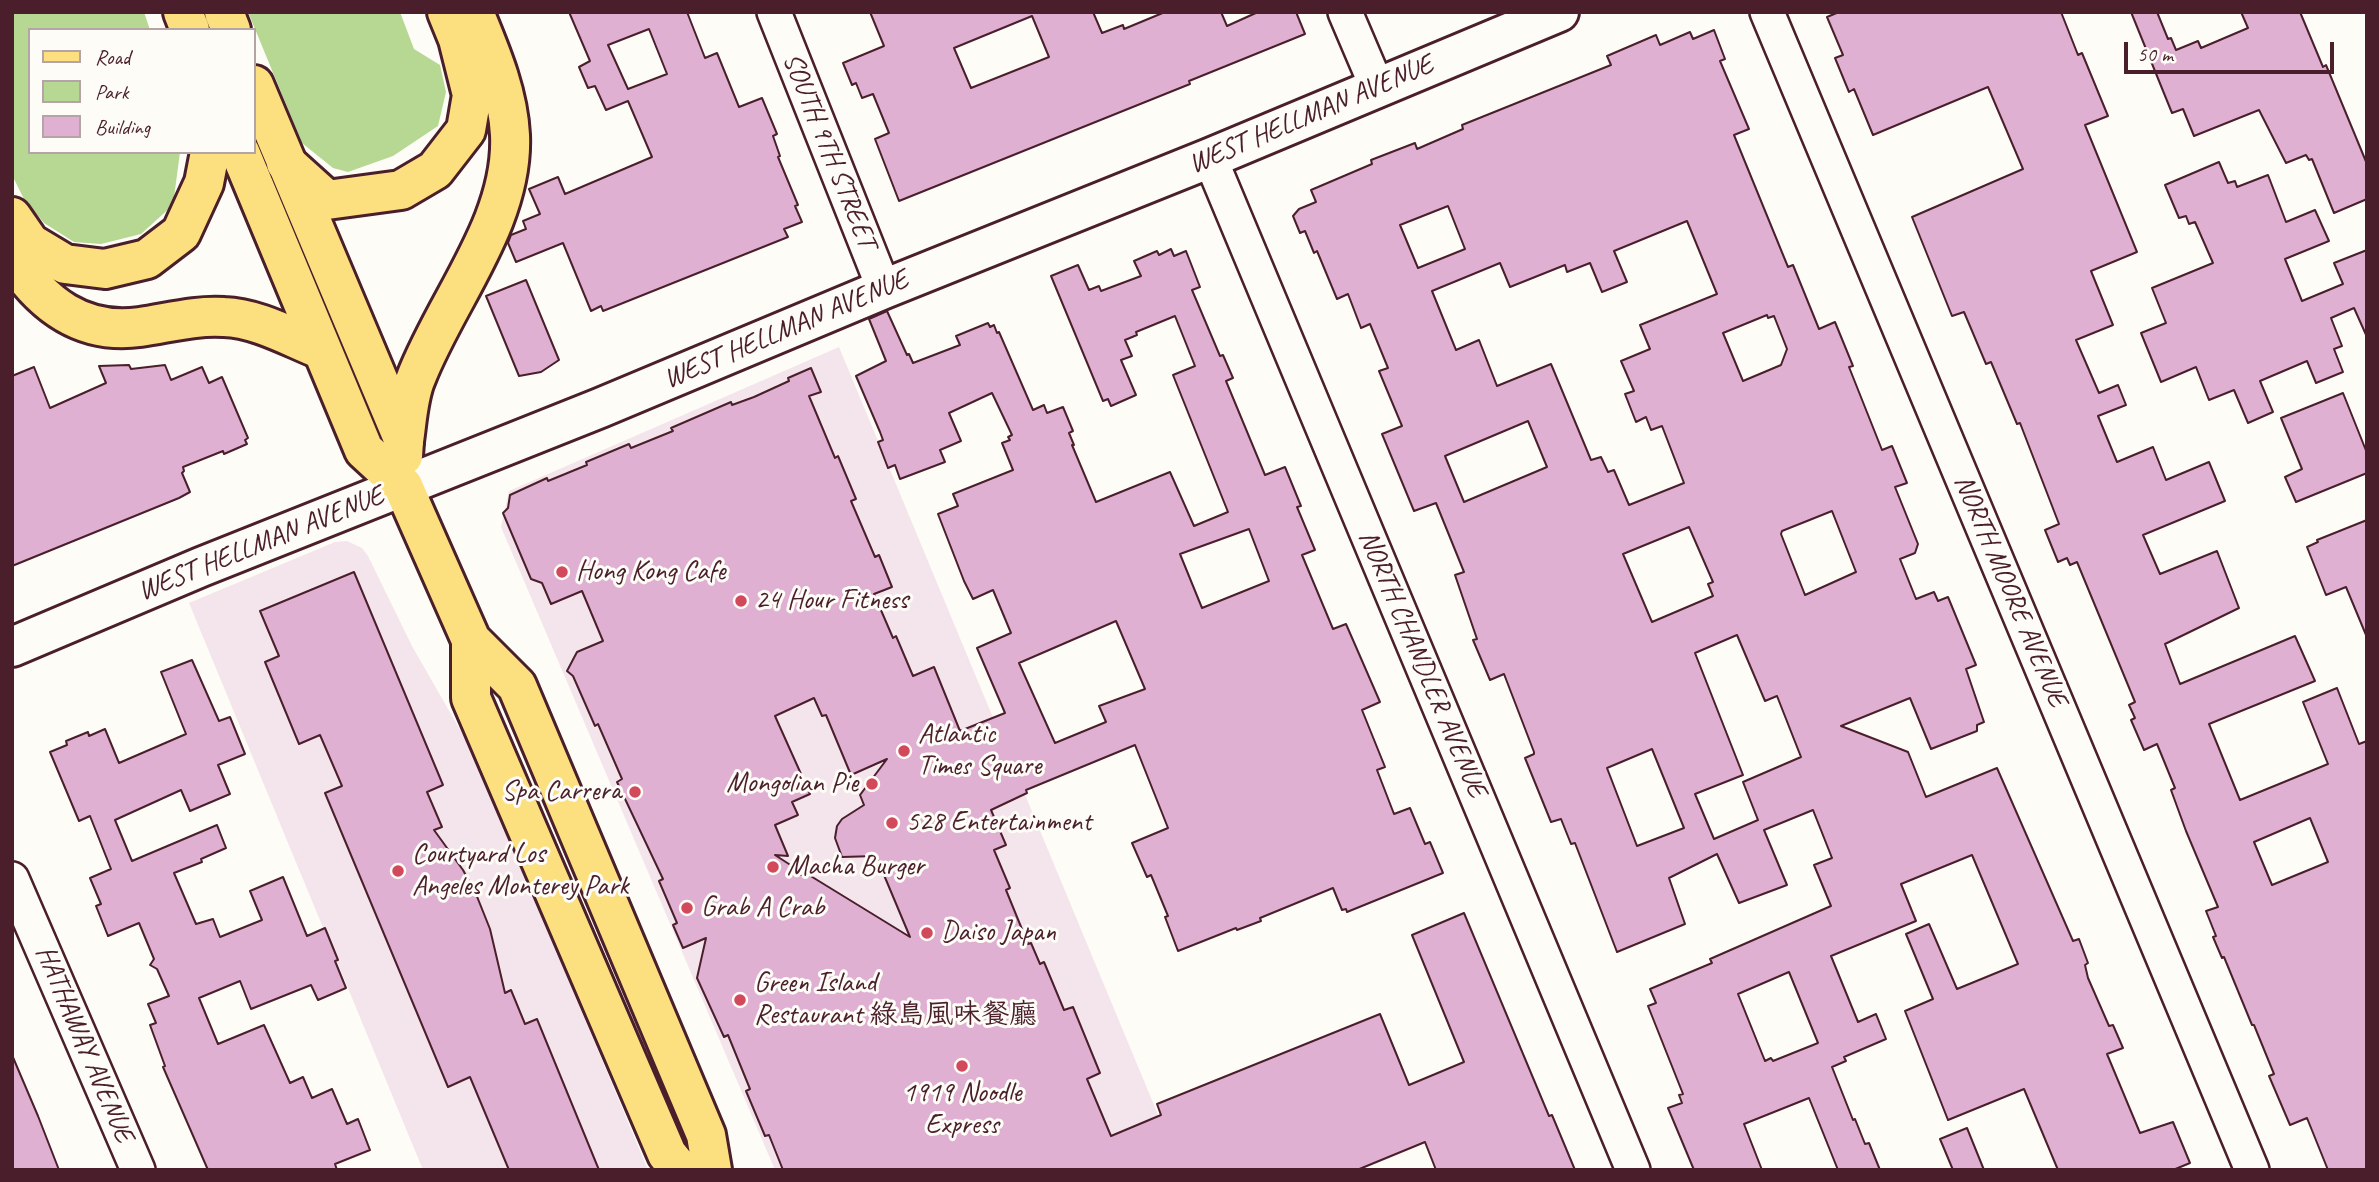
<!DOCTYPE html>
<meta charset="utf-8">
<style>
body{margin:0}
#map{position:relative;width:2379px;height:1182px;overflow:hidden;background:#fdfcf7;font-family:Caveat,sans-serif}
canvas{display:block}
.frame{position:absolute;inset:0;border:14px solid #4a1f2b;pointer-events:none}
.legend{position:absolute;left:28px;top:28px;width:228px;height:126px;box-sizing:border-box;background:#fdfcf7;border:2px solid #b5a4a5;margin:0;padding:9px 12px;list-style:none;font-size:21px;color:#4a1f2b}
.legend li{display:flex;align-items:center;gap:14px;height:35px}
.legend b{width:35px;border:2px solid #b5a4a5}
.scale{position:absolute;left:2124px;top:42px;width:210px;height:32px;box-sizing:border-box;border:4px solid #4a1f2b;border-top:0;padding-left:9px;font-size:21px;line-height:24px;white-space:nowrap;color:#4a1f2b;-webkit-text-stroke:5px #fdfcf7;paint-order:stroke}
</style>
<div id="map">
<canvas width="2379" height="1182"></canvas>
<div class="frame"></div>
<ul class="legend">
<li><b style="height:9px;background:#fce080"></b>Road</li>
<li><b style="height:19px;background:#b7d892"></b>Park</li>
<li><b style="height:19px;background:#dfb0d1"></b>Building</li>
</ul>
<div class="scale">50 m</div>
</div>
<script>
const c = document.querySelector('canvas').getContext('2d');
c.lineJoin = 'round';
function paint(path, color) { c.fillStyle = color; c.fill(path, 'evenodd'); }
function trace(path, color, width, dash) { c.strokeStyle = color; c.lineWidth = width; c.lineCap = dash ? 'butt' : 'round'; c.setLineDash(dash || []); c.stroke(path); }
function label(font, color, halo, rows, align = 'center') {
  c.font = font + ' Caveat,"LXGW WenKai TC",sans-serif'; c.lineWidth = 6; c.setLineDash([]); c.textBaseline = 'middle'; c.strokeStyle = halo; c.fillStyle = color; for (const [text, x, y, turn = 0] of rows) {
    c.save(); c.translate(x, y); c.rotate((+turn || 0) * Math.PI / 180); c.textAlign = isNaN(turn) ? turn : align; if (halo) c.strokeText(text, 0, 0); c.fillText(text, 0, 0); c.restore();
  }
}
paint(new Path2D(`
 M839,347L1181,1170H775L501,527L509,491Z
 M347,541L362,548L368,556L412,646L475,756L648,1170H423L189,603L335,542Z`), '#f4e5ec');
paint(new Path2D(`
 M12,12H144L150,30H30V152H180L173,205L141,234L101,244L74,242L44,223L24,199L12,175Z
 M248,12H400L414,49L440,65L446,92L438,126L393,156L348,172L333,168L302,143Z`), '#b7d892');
const building = new Path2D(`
 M569,12H687L705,58L717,53L739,107L762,98L777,134L773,136L780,156L778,157L798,205L795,206L802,222L784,229L788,237L603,311L601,306L591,311L563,243L516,262L508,243L511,235L526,229L523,221L540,214L529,189L558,177L565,194L652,157L628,101L606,110L595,86L588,88L579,67L590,61ZM649,29L667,74L628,89L608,45Z
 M870,12H1093L1102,33L1123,25L1124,29L1165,12H1221L1227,26L1258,12H1296L1305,34L1189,81L1190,84L899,201L875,139L889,133L873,94L862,98L856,83L852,85L843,63L884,46ZM1032,16L1049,57L971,88L954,48Z
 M1839,12H2061L2078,55L2082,53L2108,116L2085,125L2137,252L2091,271L2113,325L2076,340L2099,393L2118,385L2126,405L2098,416L2117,462L2153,447L2166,480L2209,462L2225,501L2143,535L2160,574L2217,551L2239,608L2165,644L2180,684L2295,636L2315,681L2209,724L2240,800L2328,764L2303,702L2337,688L2359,744L2367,741V1170H2328L2307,1118L2290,1125L2269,1076L2274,1074L2254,1025H2252L2224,957L2222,958L2213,937L2216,936L2206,911L2218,907L2186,831L2171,790L2175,788L2157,744L2144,750L2131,720L2135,718L2129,705L2135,702L2077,562L2070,565L2067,558L2058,562L2045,530L2059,524L2020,423L2017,424L1991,362L1986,364L1964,312L1952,316L1912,217L2023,169L1988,87L1873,135L1854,89L1849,92L1835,58L1843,55L1827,17ZM2310,818L2328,862L2272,885L2254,842Z
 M2131,12H2157L2168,39L2171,38L2176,50L2198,41L2201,48L2248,28L2241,12H2300L2323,67L2326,65L2367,164V199L2334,213L2312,159L2309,160L2306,155L2286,163L2259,110L2194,136L2183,109L2172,113Z
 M1714,30L1725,59L1720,61L1749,129L1734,135L1788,267L1793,265L1819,329L1835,322L1853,366L1849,367L1882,450L1892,446L1907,483L1895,487L1918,544L1915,553L1900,559L1916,599L1934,592L1938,601L1948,597L1976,665L1966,669L1984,722L1977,725V731L1931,749L1910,698L1841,726L1908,752L1926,797L1997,768L2073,941L2079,939L2088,963L2085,965L2088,978L2109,1026L2113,1025L2123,1048L2107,1054L2140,1133L2173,1122L2190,1163L2173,1170H2058L2024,1089L1948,1120L1905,1011L1933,999L1906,934L1929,924L1957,989L2018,964L1972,855L1901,884L1916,921L1831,956L1858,1022L1876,1014L1886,1039L1844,1057L1846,1061L1832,1067L1853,1120L1855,1119L1865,1144L1869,1143L1880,1170H1838L1809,1098L1744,1124L1762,1170H1694L1668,1108L1682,1103L1679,1095L1683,1094L1648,1006L1656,1003L1650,989L1712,963L1710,959L1831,906L1814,865L1832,858L1813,810L1764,830L1787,885L1739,903L1717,854L1669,878L1685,924L1617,952L1575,843L1571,844L1561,819L1551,822L1525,758L1534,754V752L1504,674L1490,680L1473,640L1477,639L1455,575L1464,572L1436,503L1414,511L1382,434L1402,426L1379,371L1388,368L1370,324L1361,328L1348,294L1337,299L1317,251L1314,253L1305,231L1300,233L1293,216L1299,209L1316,202L1311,190L1372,164L1371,160L1415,143L1417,149L1463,129L1462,125L1611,65L1607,56L1656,35L1660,45L1690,32L1693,39ZM1448,206L1465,249L1418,268L1400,225ZM1687,221L1717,294L1640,325L1650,349L1621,361L1634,391L1625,394L1636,422L1646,417L1651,430L1662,426L1684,483L1629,505L1614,470L1608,472L1601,457L1591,460L1551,364L1497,386L1479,340L1456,350L1432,291L1500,263L1510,287L1565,265L1567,272L1590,263L1602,292L1627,282L1614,251ZM1767,315L1768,318L1774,316L1787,349L1781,365L1743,381L1723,333ZM1528,421L1547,467L1464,502L1445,456ZM1832,511L1856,572L1805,595L1781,534L1782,531ZM1689,527L1713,582L1708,584L1713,596L1652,622L1623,554ZM1737,635L1765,701L1777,696L1801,757L1743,782L1758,820L1714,839L1695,794L1743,775L1695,653ZM1652,749L1684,828L1637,846L1607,768ZM1789,972L1818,1043L1773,1061L1771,1058L1765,1061L1738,994Z
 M2219,162L2228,183L2235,181L2237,187L2268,175L2286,222L2315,210L2329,241L2285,259L2302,301L2343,284L2334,263L2367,250V337L2354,308L2331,318L2342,346L2334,349L2343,372L2316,383L2307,361L2260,381L2273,412L2248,423L2234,390L2209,400L2196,367L2161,382L2141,333L2166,323L2152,288L2213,263L2195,222L2189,224L2186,216L2179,218L2165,185Z
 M1171,249L1174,256L1186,251L1200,287L1192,290L1220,356L1223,355L1233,378L1226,381L1265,475L1285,467L1301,506L1297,507L1315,550L1302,555L1333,629L1346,624L1380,702L1362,710L1385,767L1377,770L1394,814L1410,808L1425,844L1430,842L1443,873L1347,912L1346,909L1342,910L1333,888L1260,918L1261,921L1237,930L1236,928L1178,951L1165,917L1168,916L1151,875L1147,877L1132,843L1168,828L1135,745L1026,790L1027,793L991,810L1006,845L994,850L1010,888L1006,890L1028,944L1031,943L1040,964L1044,962L1064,1010L1073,1007L1100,1073L1087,1079L1111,1136L1161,1115L1157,1104L1380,1014L1409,1085L1464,1062L1412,935L1464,913L1549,1116L1552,1115L1575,1170H1436L1425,1142L1357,1170H783L769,1135L765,1136L746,1091L750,1089L728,1035L724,1037L697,978L706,938L683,948L673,925L677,923L659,881L663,879L617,782L622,779L598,724L595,726L573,676L567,671L577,652L603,641L582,591L551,604L542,583L531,579L503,513L508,508L510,495L547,478L548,481L587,465L586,462L629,444L631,448L673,431L671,428L731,402L732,405L754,397L789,381L788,378L811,368L821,392L809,396L835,458L838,456L856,499L851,501L875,557L879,555L892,587L874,594L893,638L896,636L913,676L934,667L960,731L1005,713L977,648L1011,633L993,590L973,599L964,581L938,514L958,506L953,494L1013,470L1002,443L1010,440L1008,437L1012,435L992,393L949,413L961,441L940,450L945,462L900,479L895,465L888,468L878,442L883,440L880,432L856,376L886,361L869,319L887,311L907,355L909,354L913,363L960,345L956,336L988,323L990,327L994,325L997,333L999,332L1033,410L1044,405L1047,413L1063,407L1073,431L1069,433L1074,445H1072L1096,502L1170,472L1194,526L1228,512L1173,375L1195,366L1175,316L1136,332L1137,335L1125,340L1132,356L1121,360L1136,395L1111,406L1108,399L1103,401L1051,276L1078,265L1089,290L1099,286L1101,291L1141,276L1134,261L1157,251L1159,255ZM1249,529L1269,581L1202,608L1180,554ZM1116,621L1145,689L1099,706L1106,722L1055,743L1019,663ZM814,698L822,716L826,715L851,775L887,759L860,795L864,805L842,819L837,826L835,838L842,857L876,856L910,937L809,875H796L792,866L775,855L788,856L775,825L798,815L792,802L810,794L775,716Z
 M526,280L559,360L541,372L519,376L486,296Z
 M129,365L131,369L165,365L171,380L202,367L209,383L222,377L248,438L245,440L247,444L224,454L223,451L183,467L184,471L182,473L190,492L179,498L12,566V376L34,367L50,408L106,383L99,366Z
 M2343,393L2367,453V473L2296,502L2285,477L2302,469L2281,418Z
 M2367,520V635H2366L2346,587L2326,595L2307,547L2318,542L2317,540Z
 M354,572L443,785L427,792L442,827L434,830L463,870L476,894L490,929L505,993L511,990L525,1024L537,1019L599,1170H509L470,1077L448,1087L325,793L342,786L320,735L299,744L265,662L279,656L260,611Z
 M192,660L219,721L230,717L245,754L218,765L230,794L190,811L181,790L115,820L132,861L217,825L226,848L201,859L202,862L174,873L196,924L213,919L220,937L262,920L250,891L283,877L307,936L325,928L338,960L335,961L346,988L318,1000L311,985L251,1009L240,981L199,998L218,1044L264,1025L290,1083L303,1077L312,1098L332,1089L347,1124L358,1119L370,1150L335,1164L337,1170H208L163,1067L165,1066L150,1025L156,1023L148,1004L169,996L157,969L150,965L154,959L139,923L108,936L96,906L101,904L90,878L111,869L90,816L79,821L50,752L67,745L66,741L88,732L89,736L105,729L119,763L186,734L161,672Z
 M12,1055L38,1116L59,1170H12Z
 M1967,1128L1984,1170H1953L1940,1139Z`);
paint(building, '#dfb0d1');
trace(building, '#4a1f2b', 2);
const street = new Path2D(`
 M774,12L884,289
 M1345,12L1377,87
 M1767,12L2252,1170
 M1210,158L1633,1170
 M12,879L138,1170`);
const secondary = new Path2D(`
 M12,647L201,567L600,408L884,289L1210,158L1559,12`);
const primary = new Path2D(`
 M183,12L190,30
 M224,12L231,30
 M254,85L404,441L403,456
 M240,152L364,450L403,486L471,640L517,686L706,1135L712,1170
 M471,640V698L667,1154L680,1170`);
const highway = new Path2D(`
 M286,163L327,200L401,190L435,170L466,130L472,95L458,39L447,12
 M12,217L30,243L65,264L105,269L147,259L181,233L204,183L210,152
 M12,258C42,304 82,335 140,327C168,323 196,315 224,317C257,318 290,337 320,349
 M404,441C407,421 408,397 416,378C446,300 514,222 510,135C508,92 490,51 474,12`);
trace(street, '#4a1f2b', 38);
trace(secondary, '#4a1f2b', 44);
trace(primary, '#4a1f2b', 44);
trace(highway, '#4a1f2b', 44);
trace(street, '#fdfcf7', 33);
trace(secondary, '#fdfcf7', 38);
trace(primary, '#fce080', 38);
trace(highway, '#fce080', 38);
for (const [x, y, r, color] of [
 [562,572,7,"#d1495b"],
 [741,601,7,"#d1495b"],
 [904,751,7,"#d1495b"],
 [872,784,7,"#d1495b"],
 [635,792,7,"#d1495b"],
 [892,823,7,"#d1495b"],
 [773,867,7,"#d1495b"],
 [398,871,7,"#d1495b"],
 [687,908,7,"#d1495b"],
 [927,933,7,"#d1495b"],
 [740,1000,7,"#d1495b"],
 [962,1066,7,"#d1495b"]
]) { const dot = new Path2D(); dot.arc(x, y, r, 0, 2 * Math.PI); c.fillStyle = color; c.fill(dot); trace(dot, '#fdfcf7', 2.5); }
label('28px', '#4a1f2b', '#fdfcf7', [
 ["WEST HELLMAN AVENUE",1311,115,-23],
 ["SOUTH 9TH STREET",829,151,68],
 ["WEST HELLMAN AVENUE",786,330,-23],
 ["WEST HELLMAN AVENUE",261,544,-22],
 ["NORTH MOORE AVENUE",2010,591,67],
 ["NORTH CHANDLER AVENUE",1422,664,67],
 ["HATHAWAY AVENUE",84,1044,67]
]);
label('28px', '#4a1f2b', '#fdfcf7', [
 ["Hong Kong Cafe",576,572],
 ["24 Hour Fitness",755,601],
 ["Atlantic",918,735],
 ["Times Square",918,767],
 ["Mongolian Pie",858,784,"right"],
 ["Spa Carrera",621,792,"right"],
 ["528 Entertainment",906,823],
 ["Courtyard Los",412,855],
 ["Angeles Monterey Park",412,887],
 ["Macha Burger",787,867],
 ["Grab A Crab",701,908],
 ["Daiso Japan",941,933],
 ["Green Island",754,984],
 ["Restaurant 綠島風味餐廳",754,1016],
 ["1919 Noodle",962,1094,"center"],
 ["Express",962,1126,"center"]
], 'left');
</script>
